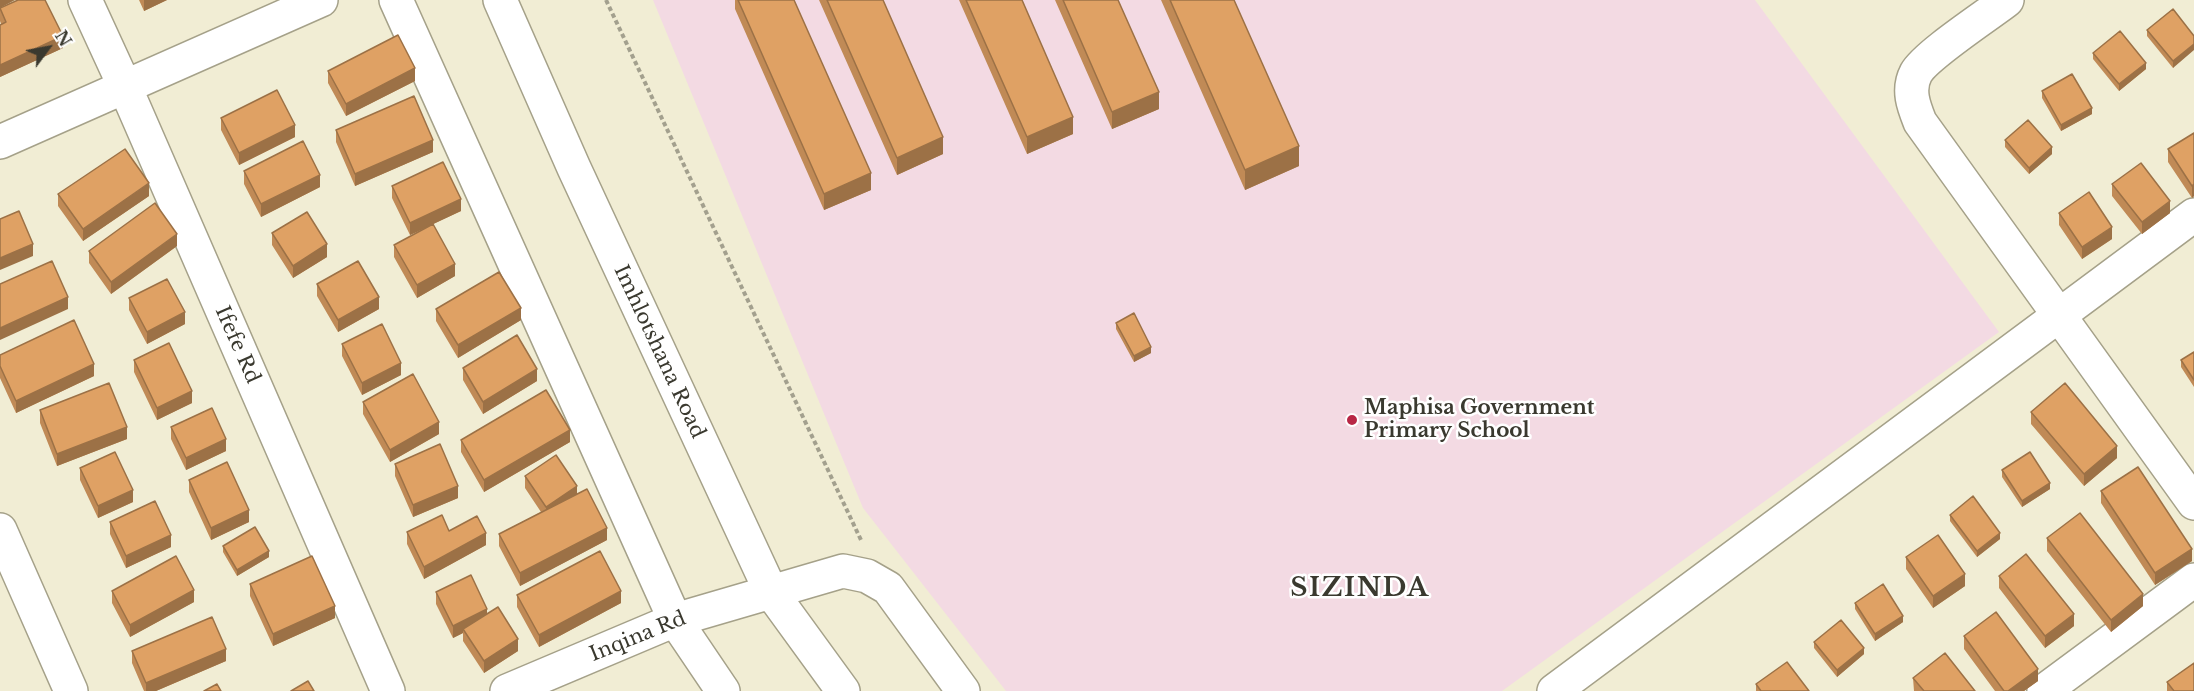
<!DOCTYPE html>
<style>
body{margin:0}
#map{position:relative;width:2194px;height:691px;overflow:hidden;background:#f1edd4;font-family:"Libre Baskerville",serif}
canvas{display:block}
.north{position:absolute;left:18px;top:18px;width:60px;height:60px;-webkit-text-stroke:4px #fff;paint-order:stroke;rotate:58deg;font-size:16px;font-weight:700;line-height:24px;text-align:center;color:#3a392f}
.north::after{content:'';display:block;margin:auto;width:21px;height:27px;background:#3a392f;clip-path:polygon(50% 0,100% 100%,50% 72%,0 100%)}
</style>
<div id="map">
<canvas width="2194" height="691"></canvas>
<div class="north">N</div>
</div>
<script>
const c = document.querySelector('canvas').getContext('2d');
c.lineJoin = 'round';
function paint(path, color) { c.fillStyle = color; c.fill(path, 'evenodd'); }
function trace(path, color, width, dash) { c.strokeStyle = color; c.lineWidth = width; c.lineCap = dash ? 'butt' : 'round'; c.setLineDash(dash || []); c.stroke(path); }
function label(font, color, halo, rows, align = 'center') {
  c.font = font + ' "Libre Baskerville",serif'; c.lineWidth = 5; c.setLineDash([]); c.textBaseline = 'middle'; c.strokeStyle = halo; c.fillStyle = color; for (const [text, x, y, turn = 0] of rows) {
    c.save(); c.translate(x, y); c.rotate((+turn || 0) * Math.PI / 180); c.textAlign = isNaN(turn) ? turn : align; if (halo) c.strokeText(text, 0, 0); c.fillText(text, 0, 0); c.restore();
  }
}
paint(new Path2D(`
 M653,0H1755L1999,332L1502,691H1006L863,508Z`), '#f3dae3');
const minor = new Path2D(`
 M85,0L125,87L388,691
 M396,0L675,620L723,691
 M500,0L574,168L771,592L843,691
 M2007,0C1988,15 1926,55 1916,73C1907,90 1914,107 1920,122L2194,503
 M0,142L321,0
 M0,530L71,691
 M507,691L675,620L843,571L867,576L888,588L963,691
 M1554,691L2194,215
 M2044,691L2194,580`);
trace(minor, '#a5a189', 36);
trace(new Path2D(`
 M606,0L861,540`), '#a3a08e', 4, [4.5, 3]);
trace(minor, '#fff', 33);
paint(new Path2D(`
 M139,0H167L144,11Z
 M735,0H794L871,190L824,210L735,9Z
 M819,0H883L943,154L897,175Z
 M959,0H1022L1073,134L1027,154Z
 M1055,0H1118L1159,109L1112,129Z
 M1161,0H1234L1299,166L1245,190Z
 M0,8L63,48L0,77V25L1,24L0,21Z
 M2147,30L2194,36L2173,68L2147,36Z
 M2093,53L2146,69L2119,91L2093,59Z
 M328,71L415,81L346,116L328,83Z
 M2042,91L2092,114L2061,131L2042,98Z
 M221,118L295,137L239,165L221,130Z
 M336,130L433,152L355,186L336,142Z
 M2194,133V196L2192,198L2168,162V149Z
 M2005,140L2052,154L2029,174L2005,147Z
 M244,171L320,187L261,217L244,184Z
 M2112,184L2170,213L2142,234L2112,196Z
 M392,186L461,211L433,224L455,276L417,298L394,257V245L426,228L410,235L392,198Z
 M58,194L149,196L83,241L58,206Z
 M2059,213L2112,239L2082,259L2059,225Z
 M272,233L327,257L293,278L272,245Z
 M177,246L111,294L89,263V251Z
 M317,284L379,309L338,332L317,296Z
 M129,298L185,324L147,344L129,310Z
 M436,309L521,320L458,358L436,321Z
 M1116,323L1151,353L1134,362L1116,329Z
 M342,344L401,375L362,395L342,356Z
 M2194,352V387L2181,367V360Z
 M0,355L94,376L16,413L0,378Z
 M134,360L192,403L157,420L134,372Z
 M463,368L537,381L483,414L463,380Z
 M363,402L439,434L390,462L363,414Z
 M40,410L127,439L57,466L40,423Z
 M2031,412L2117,458L2084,486L2031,424Z
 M171,427L226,451L186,470L171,439Z
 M461,440L570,442L484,492L461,452Z
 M395,464L458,498L413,517L395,476Z
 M80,468L133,502L98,518L80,480Z
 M2002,470L2050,489L2022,507L2002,477Z
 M525,476L577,494L607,540L520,586L499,546V534L541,512L525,488Z
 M189,480L249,522L211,540L189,492Z
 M2101,491L2192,561L2155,585L2101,503Z
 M1950,515L2000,539L1977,557L1950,521Z
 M110,522L171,547L126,568L110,534Z
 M449,531L486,545L424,579L407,544V532Z
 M2047,538L2143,606L2111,632L2047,551Z
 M223,546L269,557L237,576L223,552Z
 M1906,557L1965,586L1933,608L1906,569Z
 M1999,576L2074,626L2045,648L1999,588Z
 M250,584L335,618L273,646L250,596Z
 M112,591L194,602L130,637L112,603Z
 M436,592L487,613L518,651L484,673L463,641V633L453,638L436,604Z
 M517,595L621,603L539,647L517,607Z
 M1855,603L1903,622L1875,641L1855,609Z
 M1964,636L2038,681L2024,691H1995L1964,649Z
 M1814,642L1864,654L1837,677L1814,648Z
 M132,651L226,661L156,691H144L132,663Z
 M1913,678L1975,691H1914Z
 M2167,682L2194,691H2167Z
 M1756,684L1809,691H1756Z`), '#c08a56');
paint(new Path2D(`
 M0,0H15L0,8Z
 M144,0H167L144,11Z
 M63,36V48L0,77V65Z
 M2194,44V50L2173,68V61Z
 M2146,63V69L2119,91V84Z
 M415,68V81L346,116V104Z
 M1159,92V109L1112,129V112Z
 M2092,108V114L2061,131V125Z
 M1073,117V134L1027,154V137Z
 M295,125V137L239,165V153Z
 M943,137V154L897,175V158Z
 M433,140V152L355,186V174Z
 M1299,146V166L1245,190V170Z
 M2052,147V154L2029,174V168Z
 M871,173V190L824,210V194Z
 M320,175V187L261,217V204Z
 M149,183V196L83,241V229Z
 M2194,184V196L2192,198V186Z
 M461,199V211L410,235V223Z
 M2170,201V213L2142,234V222Z
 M2112,227V239L2082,259V247Z
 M177,234V246L111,294V282Z
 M33,244V256L0,270V258Z
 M327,244V257L293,278V266Z
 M455,264V276L417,298V285Z
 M68,297V309L0,340V328Z
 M379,297V309L338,332V320Z
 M521,308V320L458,358V345Z
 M185,312V324L147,344V332Z
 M1151,347V353L1134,362V356Z
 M401,363V375L362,395V383Z
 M94,364V376L16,413V401Z
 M537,369V381L483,414V402Z
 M192,391V403L157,420V408Z
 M439,422V434L390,462V450Z
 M127,427V439L57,466V454Z
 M570,430V442L484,492V480Z
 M226,439V451L186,470V458Z
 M2117,446V458L2084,486V474Z
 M2050,483V489L2022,507V501Z
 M458,486V498L413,517V505Z
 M577,486V498L546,519V507Z
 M133,490V502L98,518V506Z
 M249,510V522L211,540V528Z
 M607,528V540L520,586V573Z
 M486,533V545L424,579V567Z
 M2000,533V539L1977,557V551Z
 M171,535V547L126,568V556Z
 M2192,549V561L2155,585V573Z
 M269,551V557L237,576V570Z
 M1965,574V586L1933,608V596Z
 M194,590V602L130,637V625Z
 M621,591V603L539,647V635Z
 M2143,594V606L2111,632V620Z
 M335,606V618L273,646V634Z
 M487,609V621L463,629V633L453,638V626Z
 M2074,614V626L2045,648V636Z
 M1903,616V622L1875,641V634Z
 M518,639V651L484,673V661Z
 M1864,648V654L1837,677V670Z
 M226,649V661L156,691H146V683Z
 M2038,669V681L2024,691H2008Z`), '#9c7146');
const building = new Path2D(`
 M18,0H45L63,36L0,65V25L6,22L0,8Z
 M738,0H794L871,173L824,194Z
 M827,0H883L943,137L897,158Z
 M966,0H1022L1073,117L1027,137Z
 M1063,0H1118L1159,92L1112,112Z
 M1170,0H1234L1299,146L1245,170Z
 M2173,9L2194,36V44L2173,61L2147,30Z
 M2120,31L2146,63L2119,84L2093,53Z
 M398,35L415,68L346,104L328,71Z
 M2072,74L2092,108L2061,125L2042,91Z
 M277,90L295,125L239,153L221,118Z
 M414,96L433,140L355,174L336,130Z
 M2028,120L2052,147L2029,168L2005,140Z
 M2194,133V184L2192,186L2168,149Z
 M303,141L320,175L261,204L244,171Z
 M125,149L149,183L83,229L58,194Z
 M443,162L461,199L410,223L392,186Z
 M2141,163L2170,201L2142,222L2112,184Z
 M2089,192L2112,227L2082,247L2059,213Z
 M155,203L177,234L111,282L89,251Z
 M19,211L33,244L0,258V219Z
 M307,212L327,244L293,266L272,233Z
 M433,224L455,264L417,285L394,245Z
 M52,261L68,297L0,328V284Z
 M358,261L379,297L338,320L317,284Z
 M499,272L521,308L458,345L436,309Z
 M167,279L185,312L147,332L129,298Z
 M1134,313L1151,347L1134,356L1116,323Z
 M74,320L94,364L16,401L0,366V355Z
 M382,324L401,363L362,383L342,344Z
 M517,335L537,369L483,402L463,368Z
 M169,343L192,391L157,408L134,360Z
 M2194,352V380L2181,360Z
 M413,374L439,422L390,450L363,402Z
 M109,383L127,427L57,454L40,410Z
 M2065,383L2117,446L2084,474L2031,412Z
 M546,390L570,430L484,480L461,440Z
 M212,408L226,439L186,458L171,427Z
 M440,444L458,486L413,505L395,464Z
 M115,452L133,490L98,506L80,468Z
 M2030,452L2050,483L2022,501L2002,470Z
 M556,455L577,486L546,507L525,476Z
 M227,462L249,510L211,528L189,480Z
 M2138,467L2192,549L2155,573L2101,491Z
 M587,489L607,528L520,573L499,534Z
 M1973,496L2000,533L1977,551L1950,515Z
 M155,501L171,535L126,556L110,522Z
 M2080,513L2143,594L2111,620L2047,538Z
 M442,515L449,531L477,516L486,533L424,567L407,532Z
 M255,527L269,551L237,570L223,546Z
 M1938,535L1965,574L1933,596L1906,557Z
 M600,551L621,591L539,635L517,595Z
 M2026,554L2074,614L2045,636L1999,576Z
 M176,556L194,590L130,625L112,591Z
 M312,556L335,606L273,634L250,584Z
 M471,575L487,609L453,626L436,592Z
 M1883,584L1903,616L1875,634L1855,603Z
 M498,607L518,639L484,661L463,629Z
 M1996,612L2038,669L2008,691H2004L1964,636Z
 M212,617L226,649L146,683L132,651Z
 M1841,620L1864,648L1837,670L1814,642Z
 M1945,653L1975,691H1924L1913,678Z
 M1787,662L1809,691H1761L1756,684Z
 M2194,663V691H2174L2167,682Z
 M308,681L314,691H291Z
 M217,684L221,691H204Z`);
paint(building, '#dfa164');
trace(building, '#9c7146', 1.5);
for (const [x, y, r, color] of [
 [1352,420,6,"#b82645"]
]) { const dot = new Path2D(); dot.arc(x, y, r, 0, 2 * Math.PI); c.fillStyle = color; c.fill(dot); trace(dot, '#fff', 2); }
label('20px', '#3a392f', '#fff', [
 ["Ifefe Rd",237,345,66],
 ["Imhlotshana Road",659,352,65],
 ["Inqina Rd",638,637,-22]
]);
label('bold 20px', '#3a392f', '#fff', [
 ["Maphisa Government",1364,408],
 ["Primary School",1364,431]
], 'left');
c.letterSpacing = '1.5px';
label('bold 26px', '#3a392f', '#fff', [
 ["SIZINDA",1360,589]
]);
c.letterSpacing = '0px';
</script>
